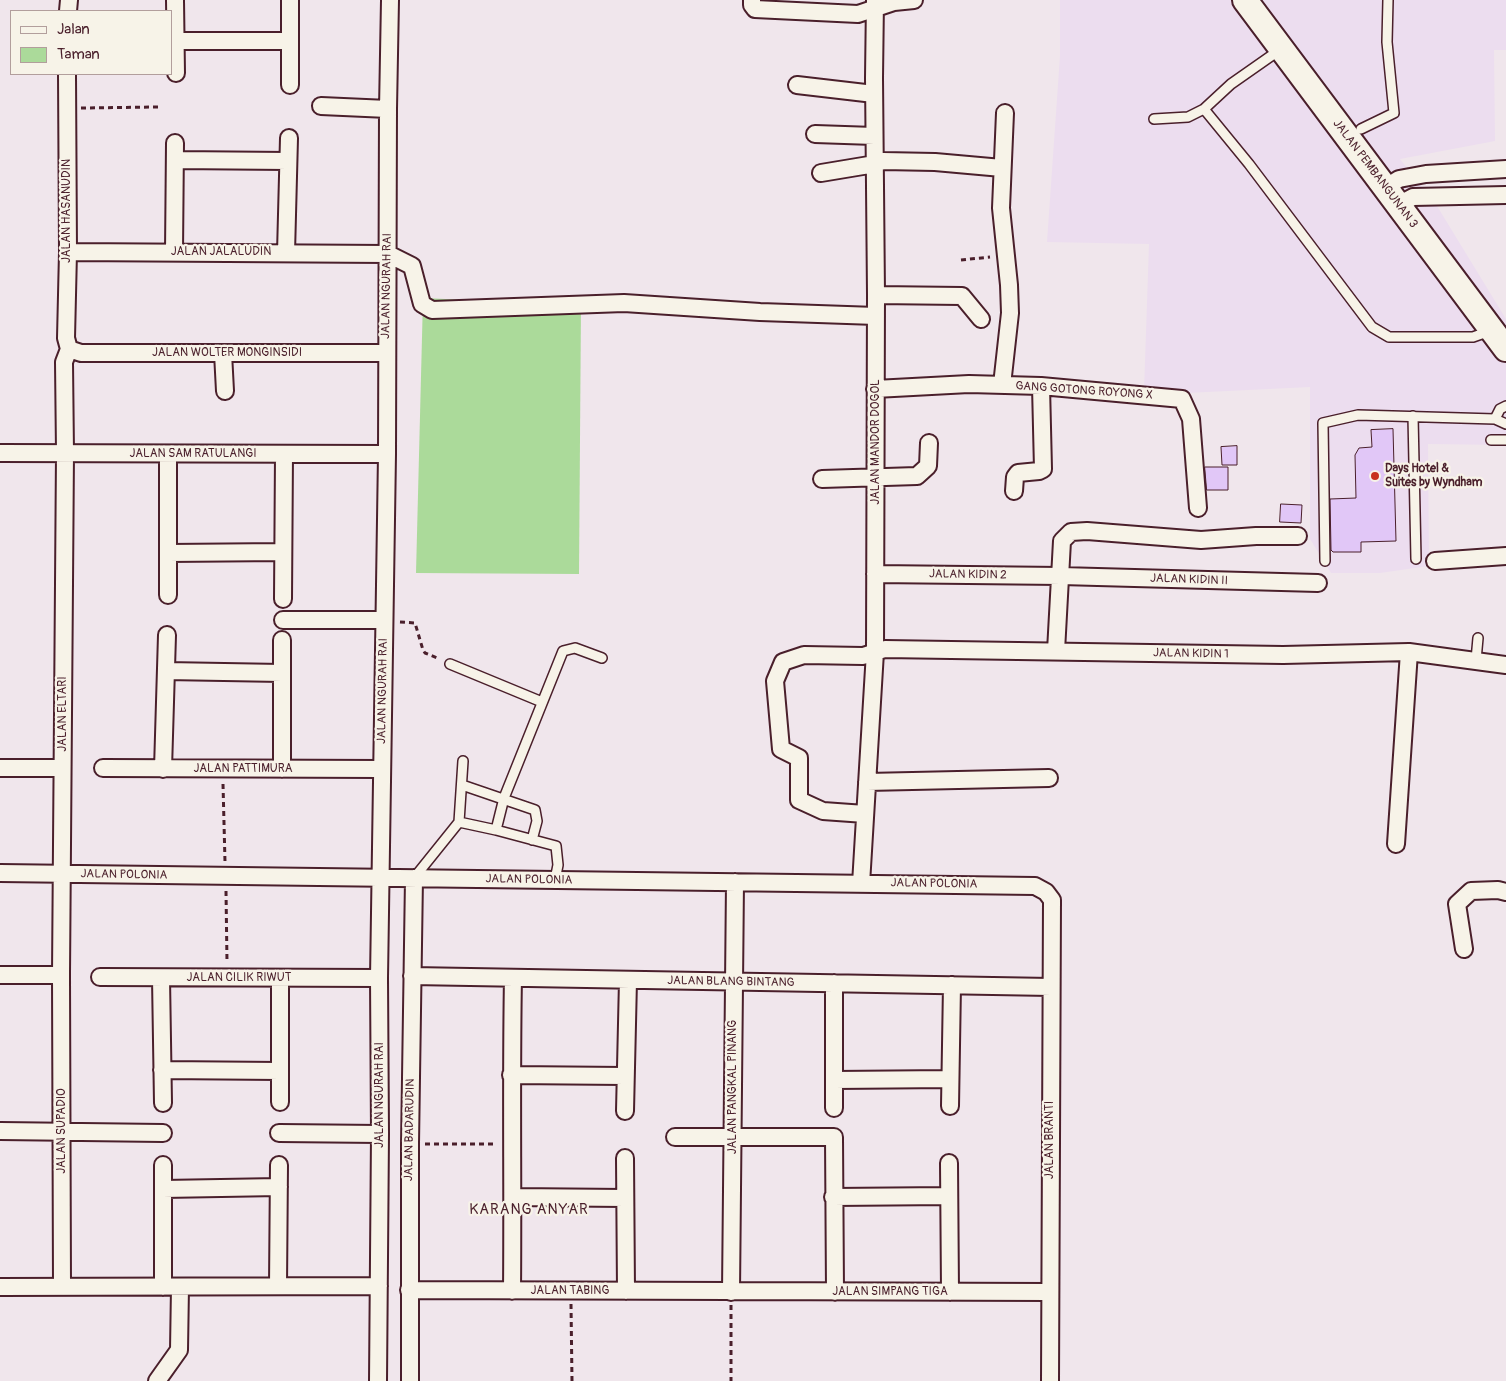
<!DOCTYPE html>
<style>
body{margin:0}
#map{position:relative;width:1506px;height:1381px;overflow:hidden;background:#f0e6ec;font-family:Pangolin,sans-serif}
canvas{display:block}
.legend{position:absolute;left:10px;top:10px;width:162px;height:65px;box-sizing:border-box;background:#f7f3e8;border:1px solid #b29e9c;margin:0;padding:6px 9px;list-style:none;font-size:15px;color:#4a1f2b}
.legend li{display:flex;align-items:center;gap:10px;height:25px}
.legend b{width:25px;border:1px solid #b29e9c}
</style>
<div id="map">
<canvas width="1506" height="1381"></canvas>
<ul class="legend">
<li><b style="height:6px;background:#f7f3e8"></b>Jalan</li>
<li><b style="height:14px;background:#abda9a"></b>Taman</li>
</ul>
</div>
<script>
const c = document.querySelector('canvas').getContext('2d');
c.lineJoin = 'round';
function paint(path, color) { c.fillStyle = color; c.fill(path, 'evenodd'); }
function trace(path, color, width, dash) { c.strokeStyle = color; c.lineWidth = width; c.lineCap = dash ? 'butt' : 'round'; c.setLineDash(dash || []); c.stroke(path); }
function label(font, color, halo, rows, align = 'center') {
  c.font = font + ' Pangolin,sans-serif'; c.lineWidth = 4.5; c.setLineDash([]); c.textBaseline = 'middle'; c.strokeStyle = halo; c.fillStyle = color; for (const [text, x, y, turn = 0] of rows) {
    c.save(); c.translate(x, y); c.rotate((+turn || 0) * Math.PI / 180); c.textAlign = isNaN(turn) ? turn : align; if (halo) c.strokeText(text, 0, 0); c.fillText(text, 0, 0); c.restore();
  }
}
paint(new Path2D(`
 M1060,0H1506V50H1494L1495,141L1400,159L1437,206L1506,319V445L1428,444L1429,566L1380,573H1331L1310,539V387L1166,394L1144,391L1149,244L1047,242L1060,56Z`), '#ecddef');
paint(new Path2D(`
 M423,298L581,305L579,574L416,573Z`), '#abda9a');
const building = new Path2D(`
 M1393,429L1396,541L1361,542V552H1333L1331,550L1330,499L1356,498L1355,455L1359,448L1372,447L1371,430Z
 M1237,446V465H1222L1221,447Z
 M1205,467H1228V490H1207Z
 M1281,504L1302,505L1301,523L1280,522Z`);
paint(building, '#e1c7f7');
trace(building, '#4a1f2b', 1);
const lane = new Path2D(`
 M1204,109L1249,164L1372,327L1389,337H1473L1490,331
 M1154,119L1188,117L1204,109L1231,84L1281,49
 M1361,129L1394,113L1387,42L1388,0
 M1413,416L1416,559
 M1495,419L1500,409L1506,406
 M1491,440H1506
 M1325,561L1323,423L1358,415L1495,419L1506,424
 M1476,660L1478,638
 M450,664L542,702
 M462,785L535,810L537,821L532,840
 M459,822L496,830
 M414,878L459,822L463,761
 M555,880L558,865L556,846L496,830L504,798L563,651L575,648L602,658`);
const street = new Path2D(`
 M175,0L176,73
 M752,0V5L755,9L858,14L894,2L914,0
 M68,11L69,0
 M175,41H290
 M67,74L68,252L66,338L69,349
 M290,85V0
 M797,85L874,94
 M321,106L388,109
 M815,134L874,136
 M175,160L288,161
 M821,173L875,164L883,161L935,162L1002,168
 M1386,187L1399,179L1426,174L1506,169
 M1398,205L1413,197L1506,195
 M68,252L388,254L412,266L422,304L432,310L624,303L760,312L876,316
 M174,252L175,143
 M286,253L289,138
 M876,295L962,296L981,319
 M69,349L81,353H386
 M223,353L225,391
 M1002,385L1010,313L1009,285L1001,208L1005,113
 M875,389L969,384L1041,386L1182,399L1191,419L1198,508
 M0,453L387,454
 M822,479L917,476L928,466L929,443
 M1014,491L1015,477L1018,473L1039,471L1043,469L1041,386
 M168,553L283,552
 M1435,561L1506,556
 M875,574L1061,576L1318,583
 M168,595V454
 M283,599L284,454
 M283,620H384
 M1056,651L1062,541L1071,532L1087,531L1201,540L1256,536H1298
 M166,671L282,673
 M0,768H62
 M103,768L382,769
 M163,769L167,635
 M282,769V640
 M867,782L1049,778
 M865,814L823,811L799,800V758L781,749L775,681L783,662L804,655L863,656L885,649L1283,655L1409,652L1506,665
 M1396,844L1409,652
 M0,873L1035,886L1046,892L1052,900L1050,1381
 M861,884L875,652L876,295L874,78L875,0
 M1464,949L1457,904L1471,891L1498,890L1506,892
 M0,975H61
 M412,976L1051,987
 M100,977L379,978
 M161,978L163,1103
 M834,983V1108
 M162,1070L280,1071
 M511,1075L625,1076
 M834,1080L950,1079
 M280,1102V978
 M950,1106L952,985
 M625,1111L628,980
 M0,1131L163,1133
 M279,1133L380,1134
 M675,1137H834L835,1292
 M625,1158L626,1291
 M949,1163L950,1292
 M163,1189L279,1187
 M513,1197L625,1198
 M833,1197L949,1196
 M278,1286L279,1165
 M0,1287L379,1286
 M62,1287L61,975L65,453L64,362L69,349
 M163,1287V1165
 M409,1290L1050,1292
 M512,1291C513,1187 511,1082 513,978
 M731,1292L735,882
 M157,1381L179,1350L180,1287
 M378,1381L380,1134L379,978L387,454L388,109L390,0
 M410,1381V1144L414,878`);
const secondary = new Path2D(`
 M1245,0L1506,349`);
trace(lane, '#4a1f2b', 12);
trace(street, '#4a1f2b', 20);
trace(secondary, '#4a1f2b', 28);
trace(new Path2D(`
 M81,108L158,107
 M961,260L990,257
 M400,622L415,623L423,650L425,653L440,659
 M223,784L225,862
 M226,891L227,962
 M425,1144H497
 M571,1304L572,1381
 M731,1305V1381`), '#4a1f2b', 3, [5, 4]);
trace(lane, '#f7f3e8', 9);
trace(street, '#f7f3e8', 16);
trace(secondary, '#f7f3e8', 24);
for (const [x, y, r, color] of [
 [1375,476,5,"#c8321e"]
]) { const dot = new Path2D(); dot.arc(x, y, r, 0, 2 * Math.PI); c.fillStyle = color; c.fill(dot); trace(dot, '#f7f3e8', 2); }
label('12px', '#4a1f2b', '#f7f3e8', [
 ["JALAN PEMBANGUNAN 3",1375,174,53],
 ["JALAN HASANUDIN",67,211,-90],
 ["JALAN JALALUDIN",221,252],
 ["JALAN NGURAH RAI",387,286,-89],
 ["JALAN WOLTER MONGINSIDI",227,353],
 ["GANG GOTONG ROYONG X",1084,391,4],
 ["JALAN MANDOR DOGOL",876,442,-90],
 ["JALAN SAM RATULANGI",193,454],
 ["JALAN KIDIN 2",968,575,1],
 ["JALAN KIDIN II",1189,580,2],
 ["JALAN KIDIN 1",1191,654,1],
 ["JALAN NGURAH RAI",383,691,-89],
 ["JALAN ELTARI",63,714,-90],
 ["JALAN PATTIMURA",243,769],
 ["JALAN POLONIA",124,875,1],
 ["JALAN POLONIA",529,880,1],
 ["JALAN POLONIA",934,884,1],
 ["JALAN CILIK RIWUT",239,978],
 ["JALAN BLANG BINTANG",731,982,1],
 ["JALAN PANGKAL PINANG",733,1087,-90],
 ["JALAN NGURAH RAI",380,1095,-90],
 ["JALAN BADARUDIN",410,1130,-89],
 ["JALAN SUPADIO",62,1131,-90],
 ["JALAN BRANTI",1050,1140,-90],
 ["JALAN TABING",570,1291],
 ["JALAN SIMPANG TIGA",890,1292]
]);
label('bold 12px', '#4a1f2b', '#f7f3e8', [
 ["Days Hotel &",1385,469],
 ["Suites by Wyndham",1385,483]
], 'left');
c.letterSpacing = '1px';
label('15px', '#4a1f2b', '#f7f3e8', [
 ["KARANG ANYAR",529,1210]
]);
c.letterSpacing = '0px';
</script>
